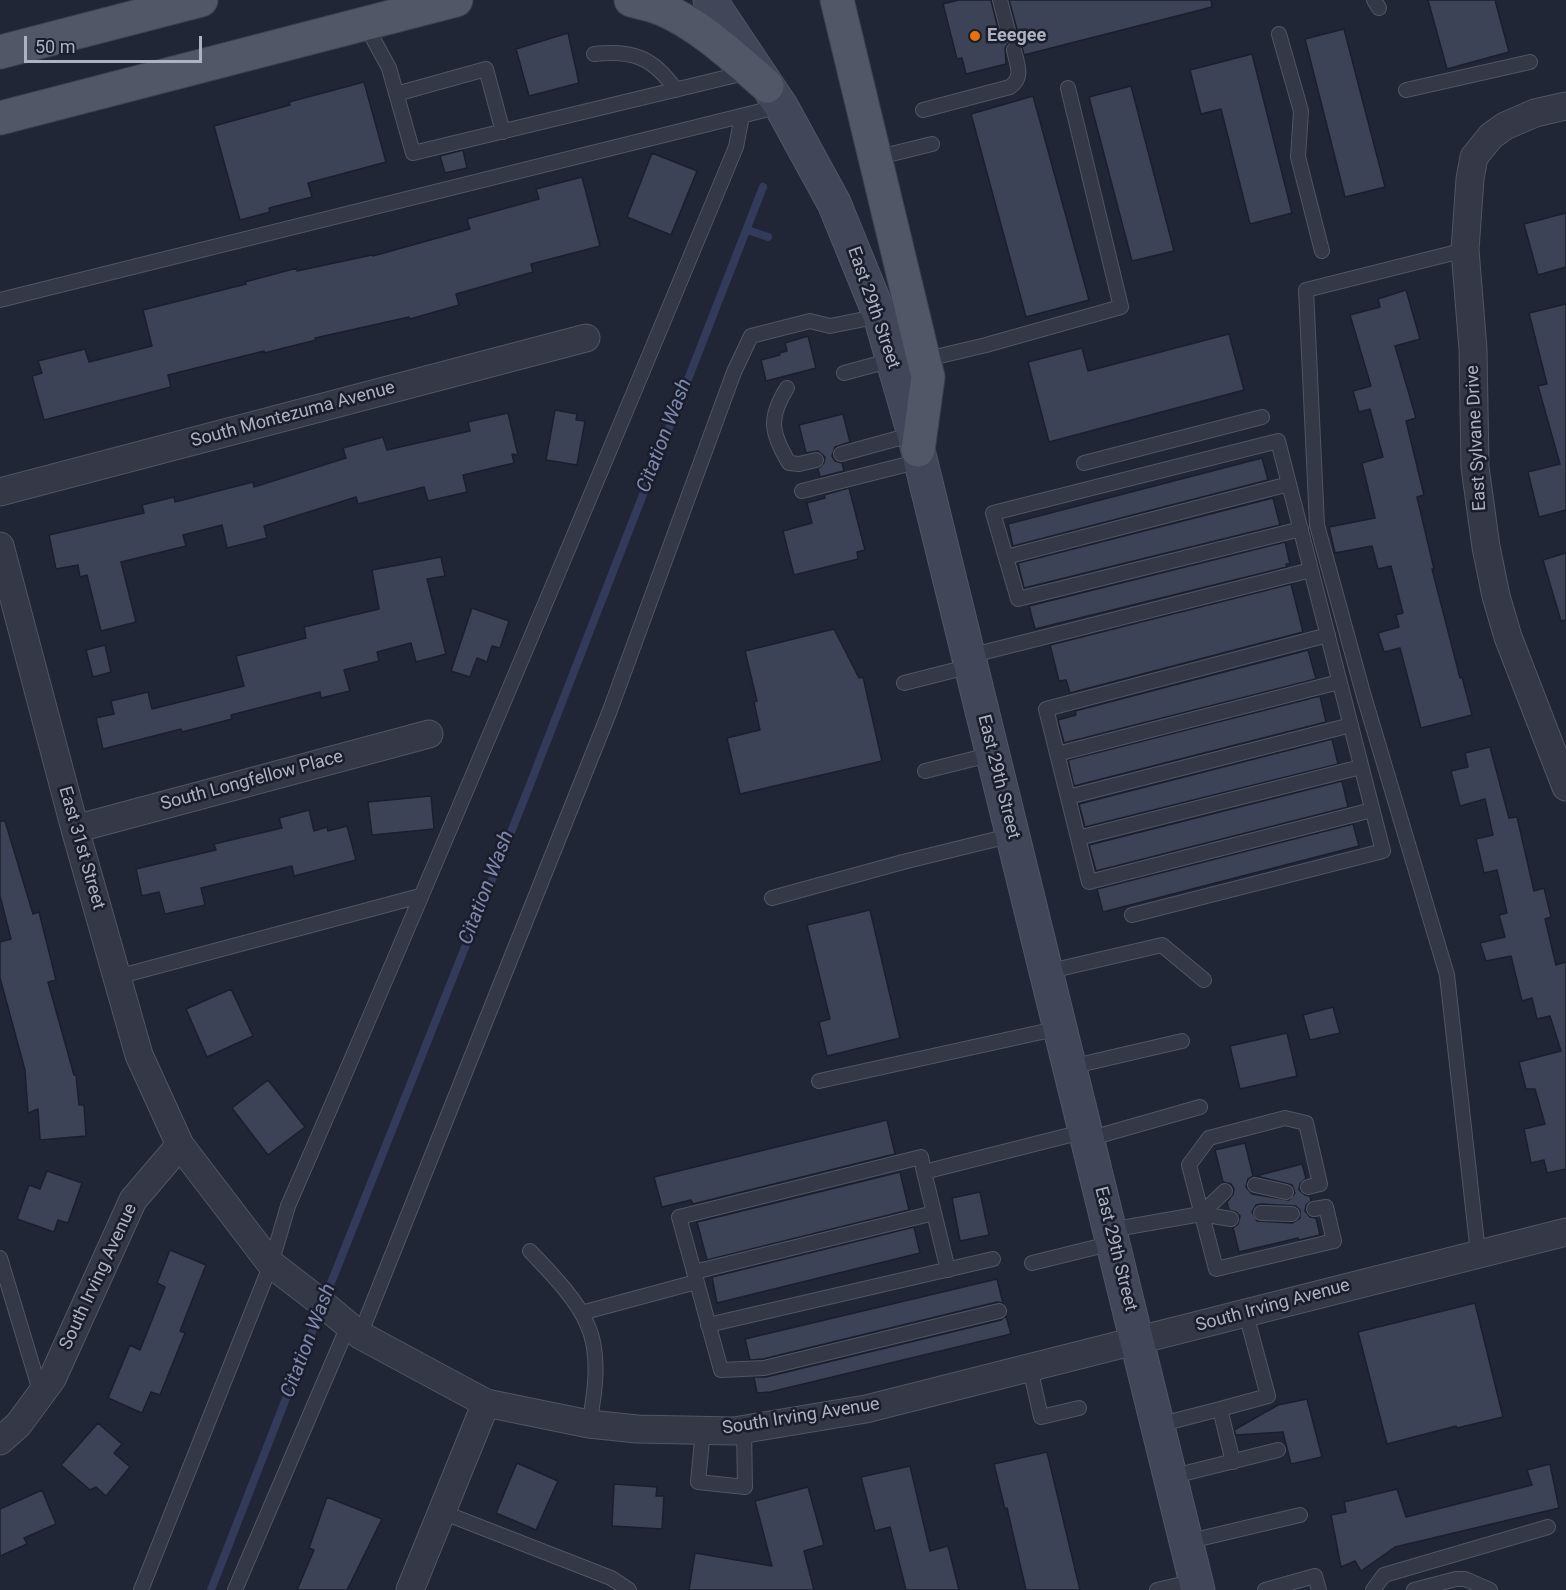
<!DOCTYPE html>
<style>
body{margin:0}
#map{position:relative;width:1566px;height:1590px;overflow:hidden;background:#212636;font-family:Roboto,sans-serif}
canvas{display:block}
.scale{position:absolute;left:24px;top:36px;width:178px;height:27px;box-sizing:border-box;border:3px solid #aeb2c3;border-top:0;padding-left:8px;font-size:18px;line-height:21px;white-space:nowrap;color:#aeb2c3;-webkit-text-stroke:4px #1a1d2b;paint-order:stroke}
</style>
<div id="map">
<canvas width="1566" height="1590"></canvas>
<div class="scale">50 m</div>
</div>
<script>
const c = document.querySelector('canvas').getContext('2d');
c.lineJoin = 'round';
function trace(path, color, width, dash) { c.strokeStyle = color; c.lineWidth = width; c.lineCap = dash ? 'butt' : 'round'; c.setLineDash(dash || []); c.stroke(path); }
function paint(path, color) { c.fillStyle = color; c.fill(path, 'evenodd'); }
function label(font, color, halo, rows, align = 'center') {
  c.font = font + ' Roboto,sans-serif'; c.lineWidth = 5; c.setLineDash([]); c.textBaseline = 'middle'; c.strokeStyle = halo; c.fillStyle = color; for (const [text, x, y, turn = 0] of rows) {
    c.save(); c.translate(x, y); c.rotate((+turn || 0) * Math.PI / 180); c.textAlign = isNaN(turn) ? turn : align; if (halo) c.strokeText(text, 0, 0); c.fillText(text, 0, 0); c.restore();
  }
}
trace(new Path2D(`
 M747,230L768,237
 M325,1298L527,792L763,187
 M211,1590L321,1309`), '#333b5b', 8);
const building = new Path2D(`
 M959,0H991L1000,37L1008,44L1005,48L1006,64L966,74L962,58L957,59L943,4Z
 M1009,0H1211L1212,7L1024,55L1021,44L1015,41L1018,33Z
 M1428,0H1495L1509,52L1447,69Z
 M1344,29L1385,187L1345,197L1305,39Z
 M568,33L579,83L529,96L516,49Z
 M1252,54L1292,213L1250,224L1221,109L1201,114L1190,70Z
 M364,82L386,162L308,183L312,197L269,208L270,212L240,220L214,126L290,105L289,102Z
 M1131,86L1174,251L1132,261L1089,97Z
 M1033,96L1089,300L1026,317L971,114Z
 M463,150L467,168L445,173L440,156Z
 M652,153L697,171L671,235L627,217Z
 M582,177L600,246L531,264L533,272L456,294L459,305L410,319L409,317L315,338L316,340L264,353V351L168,375L171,387L44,420L32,376L42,373L38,361L85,349L89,362L152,346L143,310L246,284L245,282L297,268V271L372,255L373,256L470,229L467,219L539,199L536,189Z
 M1566,213V267L1538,275L1524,224Z
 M1406,290L1420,339L1395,346L1416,418L1406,421L1424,495L1417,497L1434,569H1432L1460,678L1462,677L1472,715L1421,728L1400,648L1384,652L1378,633L1399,627L1396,615L1403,613L1391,566L1378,569L1372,546L1335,553L1329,527L1375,518L1362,463L1383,457L1370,409L1359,412L1353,391L1371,386L1350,315L1380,307L1378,299Z
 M1566,304V510L1539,517L1528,472L1560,464L1538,386L1547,384L1529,313Z
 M1229,334L1244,390L1049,442L1028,362L1082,348L1088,371Z
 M808,336L816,368L766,381L761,360L780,355L779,353L787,351L785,343Z
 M555,410L577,414L576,420L585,421L577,465L546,460Z
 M508,413L518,455L512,454L514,463L463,475L467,492L428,501L424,487L358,504L356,497L264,526L267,538L227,548L222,525L183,535L186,546L121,562L136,622L101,631L87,575L80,577L78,565L56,569L49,535L144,513L142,505L174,497L175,502L253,482L254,487L346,458L343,448L383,437L387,450L470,431L468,422Z
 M843,414L850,442L835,447L832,456L835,461L842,463L844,471L820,477L818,469L824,463L825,457L818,451L806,453L799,425Z
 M1262,458L1268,480L1013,546L1008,524Z
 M849,488L865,550L857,552L858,559L794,575L783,531L812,523L807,503L825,498L824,495Z
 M1273,498L1280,525L1024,588L1018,563Z
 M1285,542L1290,564H1286L1287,567L1035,629L1029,606Z
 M1566,553V620L1561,621L1543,560Z
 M441,557L445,576L427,579L446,654L416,662L411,643L377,652L379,661L344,670L350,691L321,698L320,692L231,715L232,719L182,732L181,729L103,749L96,718L114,714L111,701L148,692L152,709L244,686L236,656L306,638L304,627L379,609L372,570Z
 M1291,584L1303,632L1070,693L1066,680L1059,681L1050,645Z
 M472,608L509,621L500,648L492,646L487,662L477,658L470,677L451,671Z
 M834,629L859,678L863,677L882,761L740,794L727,738L760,730L754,702L757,701L745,651Z
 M105,645L111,672L93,677L86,650Z
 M1308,650L1316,679L1064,743L1058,720L1076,715L1075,711Z
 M1320,696L1326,722L1074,786L1068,760Z
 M1332,739L1338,764L1085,827L1079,804Z
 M1490,747L1509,818L1517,817L1534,891L1544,888L1551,917L1545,919L1556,965L1566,962V1169L1547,1173L1544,1160L1531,1163L1524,1129L1545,1124L1535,1089H1526L1519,1062L1561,1051L1550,1016L1537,1019L1532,998L1522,1001L1511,956L1486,961L1480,943L1505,937L1499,915L1507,913L1497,870L1484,873L1476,839L1493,835L1485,799L1460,806L1451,771L1468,767L1465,753Z
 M1342,781L1348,807L1096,871L1089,845Z
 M431,796L434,829L372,835L368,802Z
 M309,810L314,831L327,827L328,831L347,826L356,860L294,876L292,866L201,888L205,905L165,914L159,892L142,896L136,869L216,850L214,844L282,828L279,818Z
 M0,821H5L33,914L39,912L56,980L48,982L74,1075H76L79,1105H84L86,1136L40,1140L38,1109L28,1113L25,1070L0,978V942L11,939L0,896Z
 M1353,824L1359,846L1103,912L1097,889Z
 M870,910L900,1038L827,1056L819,1022L830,1019L807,925Z
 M231,989L253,1036L207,1057L186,1009Z
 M1333,1007L1340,1033L1310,1040L1303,1015Z
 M1287,1033L1297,1076L1240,1089L1230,1046Z
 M268,1080L305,1127L268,1155L232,1108Z
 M887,1120L895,1154L693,1204L691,1200L662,1207L654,1177Z
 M1245,1143L1253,1176L1248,1179L1246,1187L1252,1194L1289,1200L1295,1193L1292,1185L1256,1176L1302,1164L1306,1178L1300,1184L1299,1190L1305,1195L1310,1196L1311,1201L1306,1205L1305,1211L1310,1217L1316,1218L1320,1235L1299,1240L1298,1238L1239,1252L1233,1228L1238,1224L1240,1216L1236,1212L1229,1210L1227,1202L1233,1194L1234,1189L1231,1184L1223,1182L1215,1150ZM1261,1204L1296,1206L1300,1210V1218L1292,1223L1257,1221L1252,1212L1256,1205Z
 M47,1171L82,1183L68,1223L58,1220L54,1232L17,1219L29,1185L40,1189Z
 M900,1172L909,1210L707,1260L697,1222Z
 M980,1192L989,1235L960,1241L952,1198Z
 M914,1227L920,1253L717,1303L712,1277Z
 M170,1250L206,1265L180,1331L185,1333L160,1395L151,1392L142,1413L108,1398L130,1345L140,1350L165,1287L157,1283Z
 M997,1279L1003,1303L997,1302L763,1359L750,1360L745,1339Z
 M1475,1303L1503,1417L1457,1428L1456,1426L1387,1444L1358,1332Z
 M1006,1316L1011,1334L770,1392L757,1393L754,1377H766L1001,1320Z
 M1307,1399L1322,1457L1291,1464L1283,1432L1236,1435L1234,1430L1278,1405Z
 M98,1423L122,1444L114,1453L130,1467L106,1496L96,1487L90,1490L61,1465Z
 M1047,1452L1080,1590H1026L1007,1508L1005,1509L994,1464Z
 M517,1463L558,1481L536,1530L496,1513Z
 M1550,1464L1559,1508L1395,1547L1361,1571L1355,1561L1341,1567L1331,1515L1346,1512L1344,1502L1397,1489L1406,1517L1532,1485L1527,1470Z
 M910,1466L930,1551L948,1546L959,1590H906L890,1527L875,1531L861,1477Z
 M614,1484L657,1487L656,1496H664L662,1529L612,1526Z
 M808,1487L824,1545L804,1551L814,1590H689L695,1553L772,1566L755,1501Z
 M42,1490L56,1524L24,1538L27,1544L0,1556V1509Z
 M327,1497L382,1519L347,1590H297L314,1550L309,1548Z`);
paint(building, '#3d4356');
trace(building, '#1b1f2d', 1.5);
const lane = new Path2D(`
 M1000,0L1009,35
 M1374,0L1379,8
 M365,24L389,68L413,153L749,72
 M1279,34L1301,111L1298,157L1322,251
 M594,54C633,50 653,57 676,90
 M1406,90L1530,62
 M396,94L486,69L503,132
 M923,110L1010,87C1024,77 1017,65 1014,50
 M875,158L932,144
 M1465,250L1306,290L1317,525L1363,693L1447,975L1478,1253
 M0,300L781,106
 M923,360L986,345L1121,307L1068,88
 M844,373L892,360
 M787,388C768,418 771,433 789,463L799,464L816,460
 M841,454L914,434
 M1084,463L1262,417
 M802,491L920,461
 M1006,557L1289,484
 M1328,635L1046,709L1089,882L1372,810
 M969,656L1311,570
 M904,683L971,666
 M1057,754L1339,682
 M925,771L993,754
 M1068,797L1351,725
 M1078,838L1361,767
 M772,898L903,862L1013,835
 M1132,915L1383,851L1278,441L993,513L1018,599L1301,529
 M1046,972L1162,945L1204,980
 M117,977L420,896
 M1070,1067L1182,1041
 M819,1081L1060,1028
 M1088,1139L1200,1107
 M924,1172L948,1270
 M1255,1185L1286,1192
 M1308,1187L1320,1184L1306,1123L1285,1118L1209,1138L1189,1165L1216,1269L1334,1241L1326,1207L1314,1209
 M1261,1213L1292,1214
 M1201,1214L1225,1191
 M1110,1230L1201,1214L1231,1219
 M530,1251C548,1270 577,1299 587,1324C601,1353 595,1394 589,1424
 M0,1258L41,1394
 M1032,1263L1113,1243
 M694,1272L934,1213
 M999,1311L764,1368L721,1370L679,1217L921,1157L924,1172L1086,1131
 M585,1312L696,1282
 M708,1325L993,1259
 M360,1335L609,713L734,372L751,336L810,321L830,326L880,316
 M1030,1368L1041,1417L1079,1408
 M1220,1409L1268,1396L1246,1314
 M1158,1425L1220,1409L1233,1462
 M703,1430L698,1482L745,1487L744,1429
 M1170,1477L1278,1450
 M442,1512L611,1578L629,1590
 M1186,1542L1300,1515
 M141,1590L271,1264L288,1206C441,854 589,501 736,147L742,116
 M235,1590L348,1326
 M1157,1590L1195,1581
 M1265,1590L1315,1576L1319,1590
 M1373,1590L1384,1575L1548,1527
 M1414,1590L1456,1579H1465L1490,1590`);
const street = new Path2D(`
 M1566,106L1535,113L1505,126L1491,136L1474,157L1470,179L1465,250L1473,349L1475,467L1486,547L1496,596L1508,637L1566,787
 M0,492L586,338
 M0,546L75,829L139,1055L180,1145L271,1264L323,1304L360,1335L486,1403L589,1424L637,1429L734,1431L866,1409L1566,1232
 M75,829L429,734
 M0,1441L18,1425L52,1379L133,1200L180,1145
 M410,1590L486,1403`);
const secondary = new Path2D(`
 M710,0L781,106L834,203L880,316L914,434L1198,1590`);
const primary = new Path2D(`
 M631,0C642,3 653,5 662,9C700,25 736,59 767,86
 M837,0L928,377L918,450
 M0,52L201,0
 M0,118L456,0`);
trace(lane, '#515564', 16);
trace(street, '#515564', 29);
trace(secondary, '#515564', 35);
trace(primary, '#3d4150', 35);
trace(lane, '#343847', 14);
trace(street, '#343847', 27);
trace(secondary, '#424659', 33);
trace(primary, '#525767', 33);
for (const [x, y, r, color] of [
 [975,36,6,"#e8710a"]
]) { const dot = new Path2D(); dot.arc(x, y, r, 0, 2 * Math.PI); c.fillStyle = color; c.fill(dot); trace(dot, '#1a1d2b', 2); }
label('bold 18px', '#aeb2c3', '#1a1d2b', [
 ["Eeegee",987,36]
], 'left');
label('18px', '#aeb2c3', '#1a1d2b', [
 ["East 29th Street",873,308,71],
 ["South Montezuma Avenue",293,415,-15],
 ["East Sylvane Drive",1477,438,-93],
 ["East 29th Street",998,777,76],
 ["South Longfellow Place",252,781,-15],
 ["East 31st Street",81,848,74],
 ["East 29th Street",1115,1249,76],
 ["South Irving Avenue",99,1277,-65],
 ["South Irving Avenue",1273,1306,-15],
 ["South Irving Avenue",801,1417,-9]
]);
label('italic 20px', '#7f8aaf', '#1a1d2b', [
 ["Citation Wash",665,436,-69],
 ["Citation Wash",487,888,-69],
 ["Citation Wash",309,1341,-69]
]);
</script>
